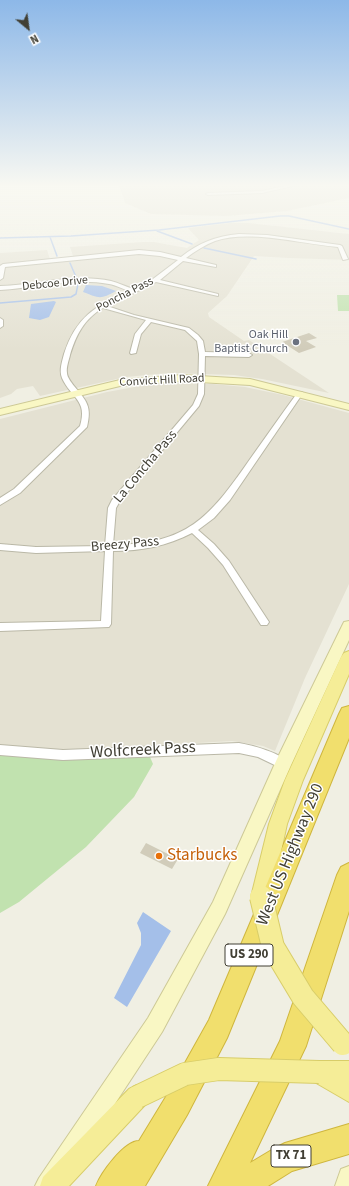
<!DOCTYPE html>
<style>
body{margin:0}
#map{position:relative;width:349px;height:1186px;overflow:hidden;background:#f0efe3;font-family:"Source Sans 3",sans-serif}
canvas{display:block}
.north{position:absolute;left:8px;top:8px;width:40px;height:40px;-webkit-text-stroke:3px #fff;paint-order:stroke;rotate:151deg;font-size:11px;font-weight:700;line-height:16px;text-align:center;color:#413f34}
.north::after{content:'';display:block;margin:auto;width:14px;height:18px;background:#413f34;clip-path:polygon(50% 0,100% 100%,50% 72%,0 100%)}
</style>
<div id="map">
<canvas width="349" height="1186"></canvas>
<div class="north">N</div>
</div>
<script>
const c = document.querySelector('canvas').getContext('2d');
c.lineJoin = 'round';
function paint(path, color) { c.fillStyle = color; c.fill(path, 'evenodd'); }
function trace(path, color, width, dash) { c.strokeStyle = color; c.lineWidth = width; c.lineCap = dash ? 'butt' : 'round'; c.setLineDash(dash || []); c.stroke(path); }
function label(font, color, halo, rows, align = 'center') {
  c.font = font + ' "Source Sans 3",sans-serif'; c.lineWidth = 3; c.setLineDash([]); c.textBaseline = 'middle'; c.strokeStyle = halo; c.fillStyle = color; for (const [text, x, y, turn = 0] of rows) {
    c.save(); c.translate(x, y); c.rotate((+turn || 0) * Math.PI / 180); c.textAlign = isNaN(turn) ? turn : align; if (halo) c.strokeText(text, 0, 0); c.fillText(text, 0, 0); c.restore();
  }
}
paint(new Path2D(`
 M119,184H349V198L287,211L226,216L151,214L125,203Z
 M230,223H248L349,234V260L288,258L254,256L227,296L208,313L209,317L244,341L249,340L329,393L262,379L234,375L168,373L126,377L40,396L33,386L17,389L11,394L0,398V253L47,250L50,259L73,256L70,247L143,242H154L187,248L199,240L188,228Z
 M174,383L213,384L245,387L283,395L349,413V584L305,678L275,751L263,746L232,741L77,750H36L0,746V419L107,392L140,386Z`), '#e4e1d2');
paint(new Path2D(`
 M337,295H349V311H338Z
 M0,755L68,760L150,757L153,764L134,797L86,847L19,902L0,913Z`), '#c1e2af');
paint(new Path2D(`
 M86,285L102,286L116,291C100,300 99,298 83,292Z
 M54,301L56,302L49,317L40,320L29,318L31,304Z
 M143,912L171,931L127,1007L114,998L141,945V933L137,923Z`), '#a4bfe9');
trace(new Path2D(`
 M157,231L192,244
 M50,237L57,256
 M0,238L71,236L159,230L280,216H289L349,229
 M204,248L256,259
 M70,263L76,277
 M0,303L71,297L76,294L78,284`), '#a4bfe9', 1.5);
paint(new Path2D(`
 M309,333L317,338L306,341L316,347L299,353L282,342Z
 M146,843L178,859L172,869L140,853Z`), '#d1ccba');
const street = new Path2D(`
 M294,184H301L262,193L208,195L206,194L208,193L262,191Z
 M239,234L267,235L340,245L342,246L348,259L343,260L338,247C303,244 248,229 215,241C205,245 195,251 186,258L216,265V267L183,261L160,280L218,294V296L156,282L107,306L134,315L189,328L198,335L203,341L205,352L249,353L252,355L249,357L205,356L204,394L199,406L120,501L116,508L113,545C187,544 209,518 248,462C265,438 281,415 298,392H302L303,393L230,500L214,518L198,530L214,544L229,561L267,619L269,622L267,625H261L223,565L208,548L192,533C167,546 141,551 113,551L111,624L109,627L0,631V623L101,621L105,551L36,553L0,550V544L36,547L105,546L108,508L112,500L193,405L198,394L199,354L197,341L185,330L151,322L141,334L136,353L131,354L130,353L135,334L146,320L103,308C84,319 76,335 70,355C69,360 66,367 67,373C67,377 71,382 74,386C87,401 92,407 87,427L20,493L0,505V498L14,489L80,426C88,400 71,398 62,378C59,370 62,362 64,354C76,317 95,306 129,291C123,289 116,285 109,284C73,277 36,288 0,290V286C36,285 75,273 111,281C119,283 126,287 134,289L149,282L178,260L160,256L139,254L5,267L3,278L0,280V266L3,264L139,250L160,252L181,257C199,243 216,236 239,234Z
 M0,318L3,320V326L0,328Z
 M239,743C251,745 283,753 289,764L287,767L283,769L258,757L239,753L63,760L0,755V745L63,750Z`);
const secondary = new Path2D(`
 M182,375L250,379L349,404V410L250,385L182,381L120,386L0,415V409L120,380Z
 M349,621V640L291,765L225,914L162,1032L61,1186H35L39,1178L148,1018L213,902L277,759L342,626L344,622Z
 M349,1166V1186H335L341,1169Z`);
const primary = new Path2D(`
 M349,651V674L303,780L287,824L271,897L268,904L261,907L254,904L251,897L269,824L285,780L341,657L344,653Z
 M319,1061H349V1102L311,1080L308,1072L311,1064Z
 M137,1085L145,1089L149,1097L145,1105L69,1186H40L43,1177L129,1089Z`);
const highway = new Path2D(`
 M349,706V738L227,1038L187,1115L145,1186H96C101,1173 124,1141 139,1141L167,1095L209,1020L339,714L342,708Z
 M349,863V911L306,1046L250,1163L275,1148L285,1143L349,1124V1154L292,1171L268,1186H208L280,1041L337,875L341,867Z`);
trace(street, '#bab8a7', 2);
trace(secondary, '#cdc996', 2);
trace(primary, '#d8cd69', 2);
trace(highway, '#cfb63e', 2);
paint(street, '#fff');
paint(secondary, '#f9f7c4');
paint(primary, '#f5ed97');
paint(highway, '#f1df6d');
const primaryBridge = new Path2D(`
 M261,897L273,947L303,997L343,1044
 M137,1097L185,1074L219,1069L319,1072`);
trace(primaryBridge, '#d8cd69', 24, []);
trace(primaryBridge, '#f5ed97', 22);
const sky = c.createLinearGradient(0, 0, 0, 350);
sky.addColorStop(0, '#8db8e8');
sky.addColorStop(0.53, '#f8f8f2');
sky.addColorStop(1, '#f8f8f200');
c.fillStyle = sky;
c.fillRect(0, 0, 349, 350);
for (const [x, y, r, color] of [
 [296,342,4,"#6b7280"],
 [159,856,4,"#e8710a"]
]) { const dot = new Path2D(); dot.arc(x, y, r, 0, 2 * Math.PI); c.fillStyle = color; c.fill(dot); trace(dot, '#fff', 1.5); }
label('12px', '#413f34', '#fff', [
 ["Debcoe Drive",55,284,-6],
 ["Poncha Pass",125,295,-27],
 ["Convict Hill Road",162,381,-3]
]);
label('12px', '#5b616d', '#fff', [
 ["Oak Hill",288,335],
 ["Baptist Church",288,349]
], 'right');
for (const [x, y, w] of [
 [249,955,48],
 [291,1156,40]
]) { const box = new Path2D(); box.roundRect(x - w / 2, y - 11, w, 22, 3); c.fillStyle = '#fff'; c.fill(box); trace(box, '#413f34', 1); }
label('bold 13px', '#413f34', null, [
 ["US 290",249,955],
 ["TX 71",291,1156]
]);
label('14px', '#413f34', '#fff', [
 ["La Concha Pass",146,467,-50],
 ["Breezy Pass",125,545,-5]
]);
label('17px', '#413f34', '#fff', [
 ["Wolfcreek Pass",143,751,-3],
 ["West US Highway 290",291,855,-68]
]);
label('17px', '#c56008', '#fff', [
 ["Starbucks",167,856]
], 'left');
</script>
